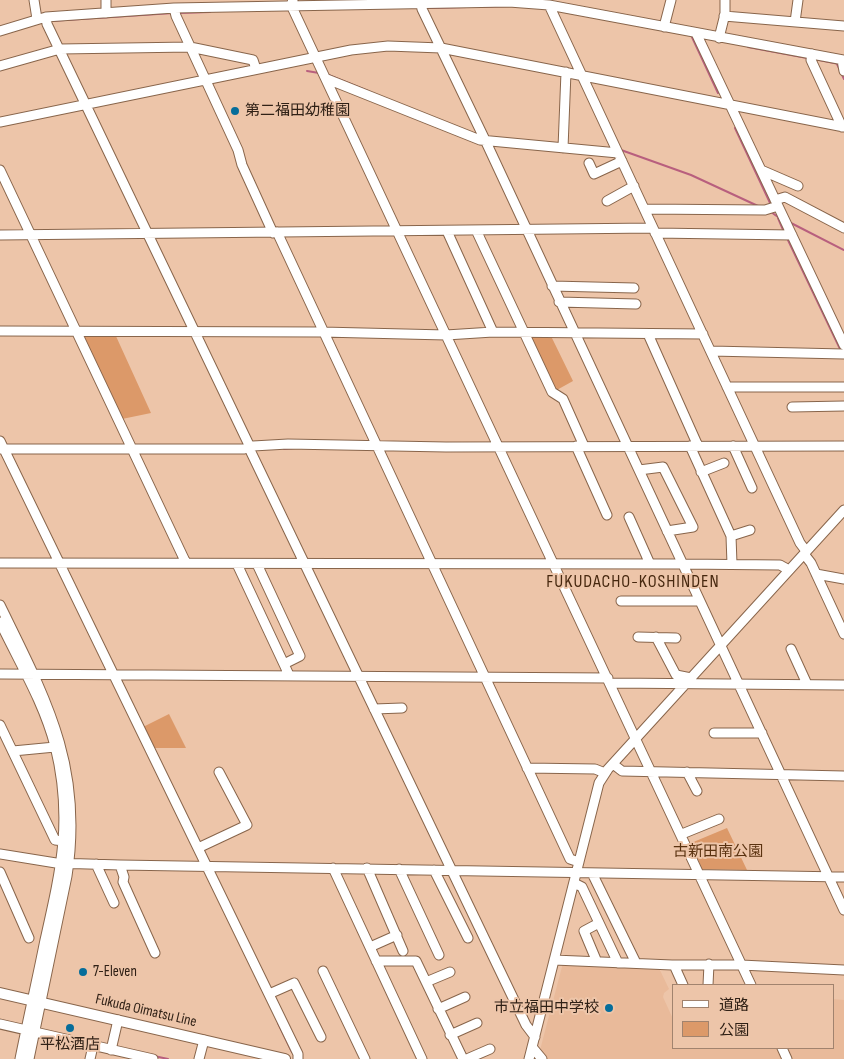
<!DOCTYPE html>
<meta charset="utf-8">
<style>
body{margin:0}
#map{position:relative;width:844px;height:1059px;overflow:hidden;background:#edc5a9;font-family:"Sofia Sans Condensed","Noto Sans JP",sans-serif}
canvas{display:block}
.legend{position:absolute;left:672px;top:984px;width:162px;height:65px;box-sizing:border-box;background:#edc5a9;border:1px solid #a1836e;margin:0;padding:6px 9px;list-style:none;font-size:15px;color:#302116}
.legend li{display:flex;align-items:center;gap:10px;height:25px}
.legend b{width:25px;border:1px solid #a1836e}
</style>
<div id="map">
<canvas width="844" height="1059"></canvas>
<ul class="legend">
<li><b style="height:6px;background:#fff"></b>道路</li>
<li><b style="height:14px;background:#dc9969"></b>公園</li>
</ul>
</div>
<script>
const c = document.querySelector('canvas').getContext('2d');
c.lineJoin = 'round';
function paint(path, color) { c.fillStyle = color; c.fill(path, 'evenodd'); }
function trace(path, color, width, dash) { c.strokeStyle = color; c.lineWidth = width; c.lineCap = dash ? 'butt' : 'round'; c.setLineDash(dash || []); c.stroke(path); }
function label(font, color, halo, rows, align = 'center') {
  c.font = font + ' "Sofia Sans Condensed","Noto Sans JP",sans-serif'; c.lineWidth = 4; c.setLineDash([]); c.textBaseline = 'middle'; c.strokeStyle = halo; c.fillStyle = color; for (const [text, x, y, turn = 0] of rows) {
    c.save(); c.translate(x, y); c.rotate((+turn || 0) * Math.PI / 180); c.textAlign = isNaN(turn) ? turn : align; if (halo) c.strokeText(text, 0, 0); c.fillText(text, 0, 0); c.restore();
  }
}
paint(new Path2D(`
 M563,963L658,966L669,989L664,993L663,997L673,1019V1048H778L783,1059H544L540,1050Z
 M833,999L844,1000V1059H792L786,1048H833Z`), '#e9ba9a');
paint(new Path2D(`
 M81,334H115L151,413L122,419Z
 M528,335L551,336L573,381L555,391Z
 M169,714L186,748H153L143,727Z
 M727,828L747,870L702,869L691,843Z`), '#dc9969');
trace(new Path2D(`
 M425,8L510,6
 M178,13L210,12
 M50,21L173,13
 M691,35L718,93
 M748,47L807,58
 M814,59L839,64
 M837,64L844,79
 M307,71L319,73
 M326,74L368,91
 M735,128L771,205
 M621,150L691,175L758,206
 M771,212L778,217
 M778,218L784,232
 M791,223L844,250
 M787,238L841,351
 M284,449L295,448
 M278,1023L292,1052
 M154,1056L168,1059`), '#b85f7e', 2);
const minor = new Path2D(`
 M34,0L37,19
 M293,0L291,5L751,985
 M420,0L422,9L486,142L844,910
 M549,5L800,543L806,551
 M174,8L176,16L238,150L242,165L273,233
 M106,13V0
 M724,16L844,26
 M46,17L47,24L250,447
 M795,22L798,0
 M664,27L671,0
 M0,31L46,17L174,8L509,2L549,5L844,60
 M696,33L844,345
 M719,38L725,14V0
 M812,54L811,60L842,127
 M842,60L844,71
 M0,66L60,49L190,47L253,60L256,69
 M327,79L480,140L618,153
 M0,122L351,50L388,46L441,48L844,127
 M563,148L566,72
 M589,163L594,174L622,161
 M0,170L186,563
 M761,170L798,186
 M775,200L785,197L844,228
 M607,201L634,186
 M645,209L765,210L778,206
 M476,230L552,392L563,399L584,446
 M447,231L493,332
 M277,232L570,859L579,862
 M655,233L792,235
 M0,235L653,228
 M552,286L634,288
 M559,302L636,304
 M0,331L322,332L446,335L493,332L703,334
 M648,334L698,446
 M711,351L844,354
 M727,387H844
 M792,407L844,406
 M0,441L298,1054V1059
 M576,446L607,515
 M690,446L731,536L732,564
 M733,446L752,488
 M249,448L526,1025L535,1037
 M0,449H244L253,446L288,444L446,447L844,446
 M639,470L663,467L693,527L667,531
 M701,472L724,463
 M629,517L650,564
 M731,536L750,530
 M804,554L811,563L844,634
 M0,563L683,564L780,565L789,570
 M237,564L289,675
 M257,564L300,656L284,664
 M816,574L844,579
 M621,601H700
 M0,605C46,699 84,767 67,876L29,1059
 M0,622C19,662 44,703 55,746C73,819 61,869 45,940C37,980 28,1019 20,1059
 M638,637L676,638
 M656,637L676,675L691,678
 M791,649L807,684
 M0,674L608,678
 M611,683L844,685
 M374,709L402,708
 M0,725L55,840L64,841
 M714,733H762
 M13,751L55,747
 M613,764L622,771L844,776
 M527,768L595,769L605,773
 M687,772L697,791
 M682,834L719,819
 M198,848L247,825L219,772
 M0,854L56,863L120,865L844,877
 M96,864L114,903
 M120,865L124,877L123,882L155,953
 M333,868L422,1059
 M367,868L403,951
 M399,869L439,955
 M434,870L468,938
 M0,872L29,938
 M592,873L636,963
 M574,883L582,887L618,963
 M370,947L397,935
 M554,960L672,965H741L844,970
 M376,961H416L463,1059
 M597,962L584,931L599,923
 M674,965L683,985
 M323,971L365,1059
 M426,982L450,972
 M708,985L709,964
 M269,994L294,983L321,1037
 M438,1009L465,997
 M0,1024L153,1059
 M450,1035L477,1023
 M532,1047L542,1059
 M782,1048L787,1059
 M111,1050L118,1020
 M90,1059L93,1046
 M199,1059L204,1040
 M467,1059L490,1049
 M529,1059L599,783L608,769L844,510`);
const major = new Path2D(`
 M0,993L285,1059`);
trace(minor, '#88654b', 11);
trace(major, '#88654b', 12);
trace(minor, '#fff', 9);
trace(major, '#fff', 10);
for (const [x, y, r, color] of [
 [235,111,5,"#066d9a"],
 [83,972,5,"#066d9a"],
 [609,1008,5,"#066d9a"],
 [70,1028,5,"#066d9a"]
]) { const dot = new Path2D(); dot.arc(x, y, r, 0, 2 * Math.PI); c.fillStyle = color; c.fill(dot); trace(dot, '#edc5a9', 2); }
label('15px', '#302116', '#edc5a9', [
 ["第二福田幼稚園",245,111],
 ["7-Eleven",93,972],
 ["市立福田中学校",599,1008,"right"],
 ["平松酒店",70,1045,"center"]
], 'left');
label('15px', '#5a3210', '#edc5a9', [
 ["古新田南公園",718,852]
]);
label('15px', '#302116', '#edc5a9', [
 ["Fukuda Oimatsu Line",146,1011,13]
]);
c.letterSpacing = '1px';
label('18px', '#47280f', '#edc5a9', [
 ["FUKUDACHO-KOSHINDEN",633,582]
]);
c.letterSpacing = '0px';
</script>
